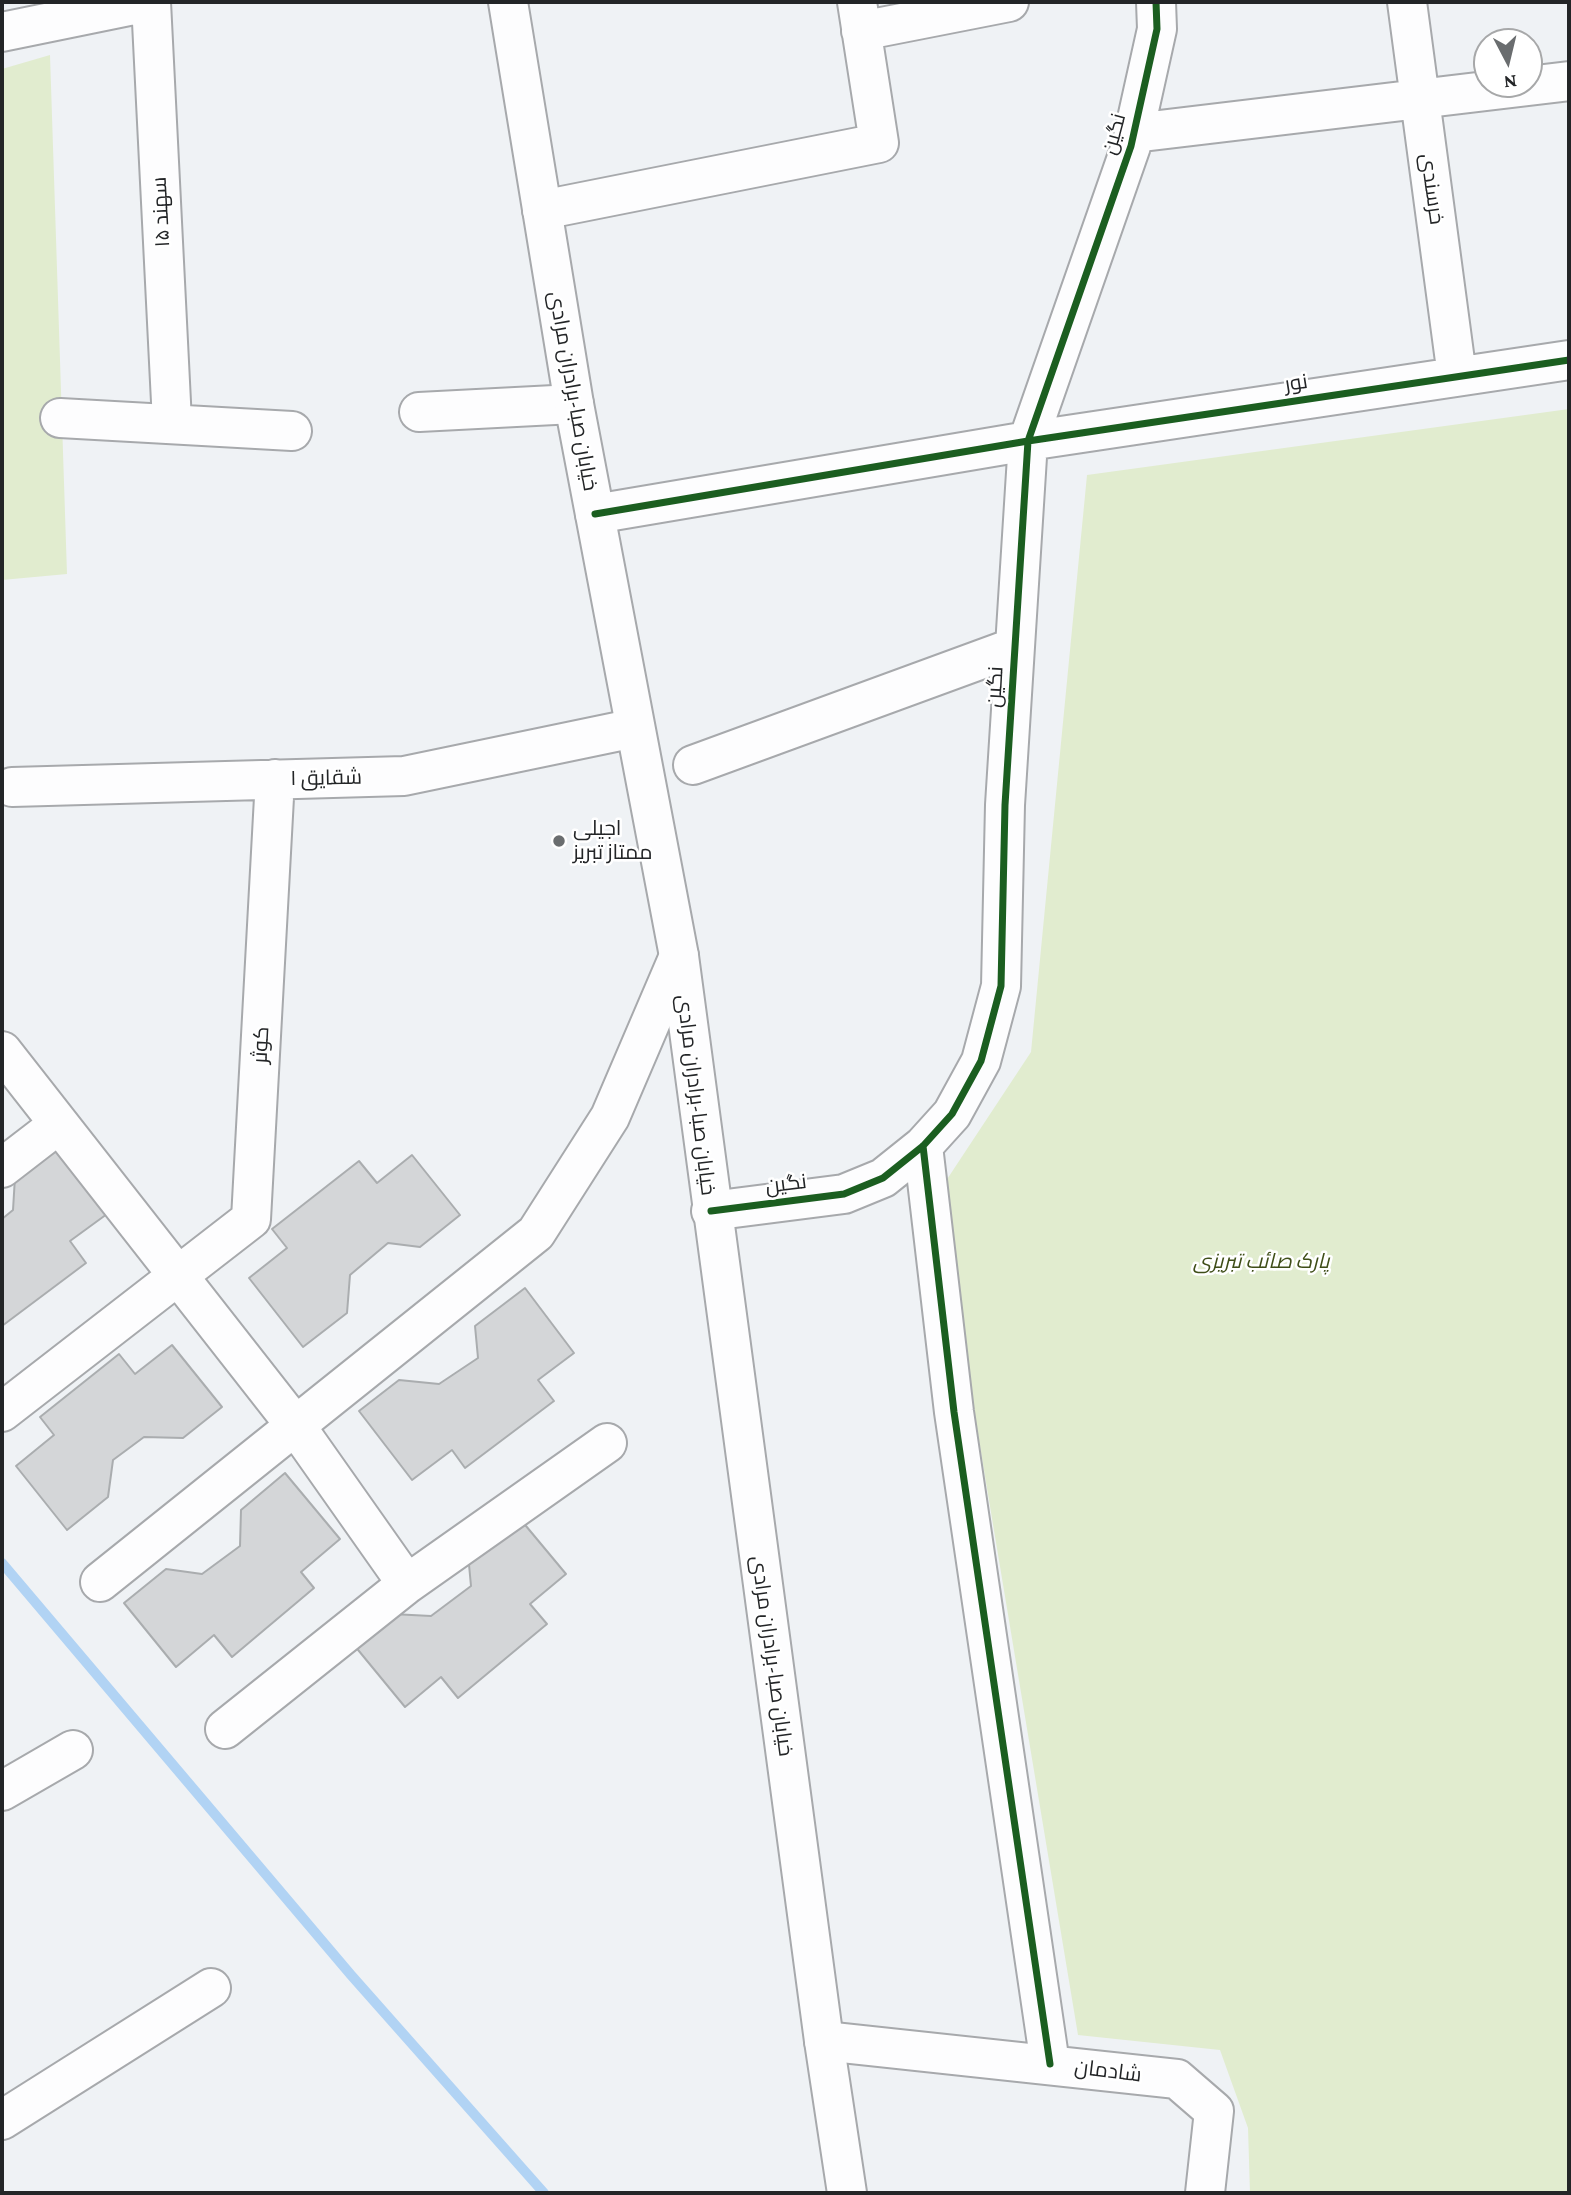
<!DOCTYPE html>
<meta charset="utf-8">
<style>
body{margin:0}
#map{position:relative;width:1571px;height:2195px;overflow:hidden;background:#eff2f5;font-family:"Crimson Pro",serif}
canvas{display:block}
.frame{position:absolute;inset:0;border:4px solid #232527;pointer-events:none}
.north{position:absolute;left:1473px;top:28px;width:70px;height:70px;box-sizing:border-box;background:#fff;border:2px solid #a7a8a9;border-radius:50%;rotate:173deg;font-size:19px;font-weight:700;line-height:28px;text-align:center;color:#232527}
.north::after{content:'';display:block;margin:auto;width:24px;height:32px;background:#6a6d6f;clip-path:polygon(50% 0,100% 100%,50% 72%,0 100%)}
</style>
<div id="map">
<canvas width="1571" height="2195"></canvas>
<div class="frame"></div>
<div class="north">N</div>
</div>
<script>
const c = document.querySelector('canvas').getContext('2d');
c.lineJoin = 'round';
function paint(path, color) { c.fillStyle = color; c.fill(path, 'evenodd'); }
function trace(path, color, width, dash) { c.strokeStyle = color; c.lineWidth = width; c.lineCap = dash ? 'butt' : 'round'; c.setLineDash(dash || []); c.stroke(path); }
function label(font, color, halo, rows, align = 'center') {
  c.font = font + ' "Crimson Pro",Cairo,serif'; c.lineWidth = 5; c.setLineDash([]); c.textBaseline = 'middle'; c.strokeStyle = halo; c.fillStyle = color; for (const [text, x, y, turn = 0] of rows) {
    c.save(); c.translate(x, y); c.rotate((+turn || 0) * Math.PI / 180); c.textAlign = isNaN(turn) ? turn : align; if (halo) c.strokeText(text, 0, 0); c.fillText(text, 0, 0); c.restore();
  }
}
paint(new Path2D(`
 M50,55L67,574L2,580V69Z
 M1569,409V2193H1250L1248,2128L1220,2050L1078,2035L951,1272L934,1199L1031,1052L1087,475Z`), '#e1eccf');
trace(new Path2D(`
 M2,1563L351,1975L544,2193`), '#b1d3f4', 10);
const building = new Path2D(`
 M56,1146L107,1214L70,1241L86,1263L2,1326V1219L13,1210L15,1177Z
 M412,1155L460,1215L420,1247L388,1243L350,1275L347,1313L303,1347L249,1278L287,1248L272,1229L359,1161L377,1183Z
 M525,1288L574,1353L538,1380L554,1401L465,1468L452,1450L412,1480L359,1411L399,1380L439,1384L478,1358L475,1326Z
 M172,1345L222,1407L183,1438L144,1437L113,1460L108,1497L67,1530L16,1466L54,1435L40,1417L119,1354L135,1374Z
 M285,1473L340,1539L301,1572L314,1588L232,1657L214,1635L176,1667L124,1603L166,1569L202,1574L240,1546L241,1510Z
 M516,1514L566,1574L530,1604L547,1624L458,1698L441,1677L405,1707L354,1645L392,1614L431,1616L471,1586L468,1554Z`);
paint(building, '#d4d6d8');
trace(building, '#aaadaf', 2);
const minor = new Path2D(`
 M151,2L172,422
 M1407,2L1457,376
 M861,31L1009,2
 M2,32L149,2
 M1134,133L1569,81
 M542,210L879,143L857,2
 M419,412L574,404
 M60,418L292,431
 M595,514L1028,441L1569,360
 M693,765L1015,647
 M12,787L404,776L635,728
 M2,1051L295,1425L407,1584
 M923,1146L954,1412L1050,2064
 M2,1168L59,1124
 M711,1211L844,1194L883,1178L923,1146L952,1114L981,1061L1001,986L1005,805L1028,441L1131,146L1157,29L1156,2
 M2,1412L251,1219L275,779
 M100,1582L536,1233L610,1117L679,956
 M225,1729L407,1584L607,1443
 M2,1791L73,1750
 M824,2041L1177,2079L1214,2111L1205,2193
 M2,2120L211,1988`);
const secondary = new Path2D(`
 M508,2L574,404L679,956L824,2041L847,2193`);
trace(minor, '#a7a9ac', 42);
trace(secondary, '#a7a9ac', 42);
trace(minor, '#fdfdfe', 38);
trace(secondary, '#fdfdfe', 38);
trace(new Path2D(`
 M595,514L1028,441L1569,360
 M923,1146L954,1412L1050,2064
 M711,1211L844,1194L883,1178L923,1146L952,1114L981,1061L1001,986L1005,805L1028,441L1131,146L1157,29L1156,2`), '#1b5e20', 7);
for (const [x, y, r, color] of [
 [559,841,7,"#6a6d6f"]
]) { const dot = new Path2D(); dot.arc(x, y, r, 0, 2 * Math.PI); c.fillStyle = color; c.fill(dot); trace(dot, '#fff', 2.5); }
label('21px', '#232527', '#fff', [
 ["نگین",1114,134,-75],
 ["خرسندی",1432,189,82],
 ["سهند ۱۵",161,212,-93],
 ["نور",1296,383,-9],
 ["خیابان صبا-برادران مرادی",573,391,80],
 ["نگین",995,687,-87],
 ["شقایق ۱",326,778,-1],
 ["کوثر",261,1045,-87],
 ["خیابان صبا-برادران مرادی",696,1095,83],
 ["نگین",786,1184,-7],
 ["خیابان صبا-برادران مرادی",772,1656,82],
 ["شادمان",1108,2071,7]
]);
label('21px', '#232527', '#fff', [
 ["اجیلی",573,829],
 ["ممتاز تبریز",573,853]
], 'left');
label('italic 21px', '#3f4e18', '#fff', [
 ["پارک صائب تبریزی",1261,1262]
]);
</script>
